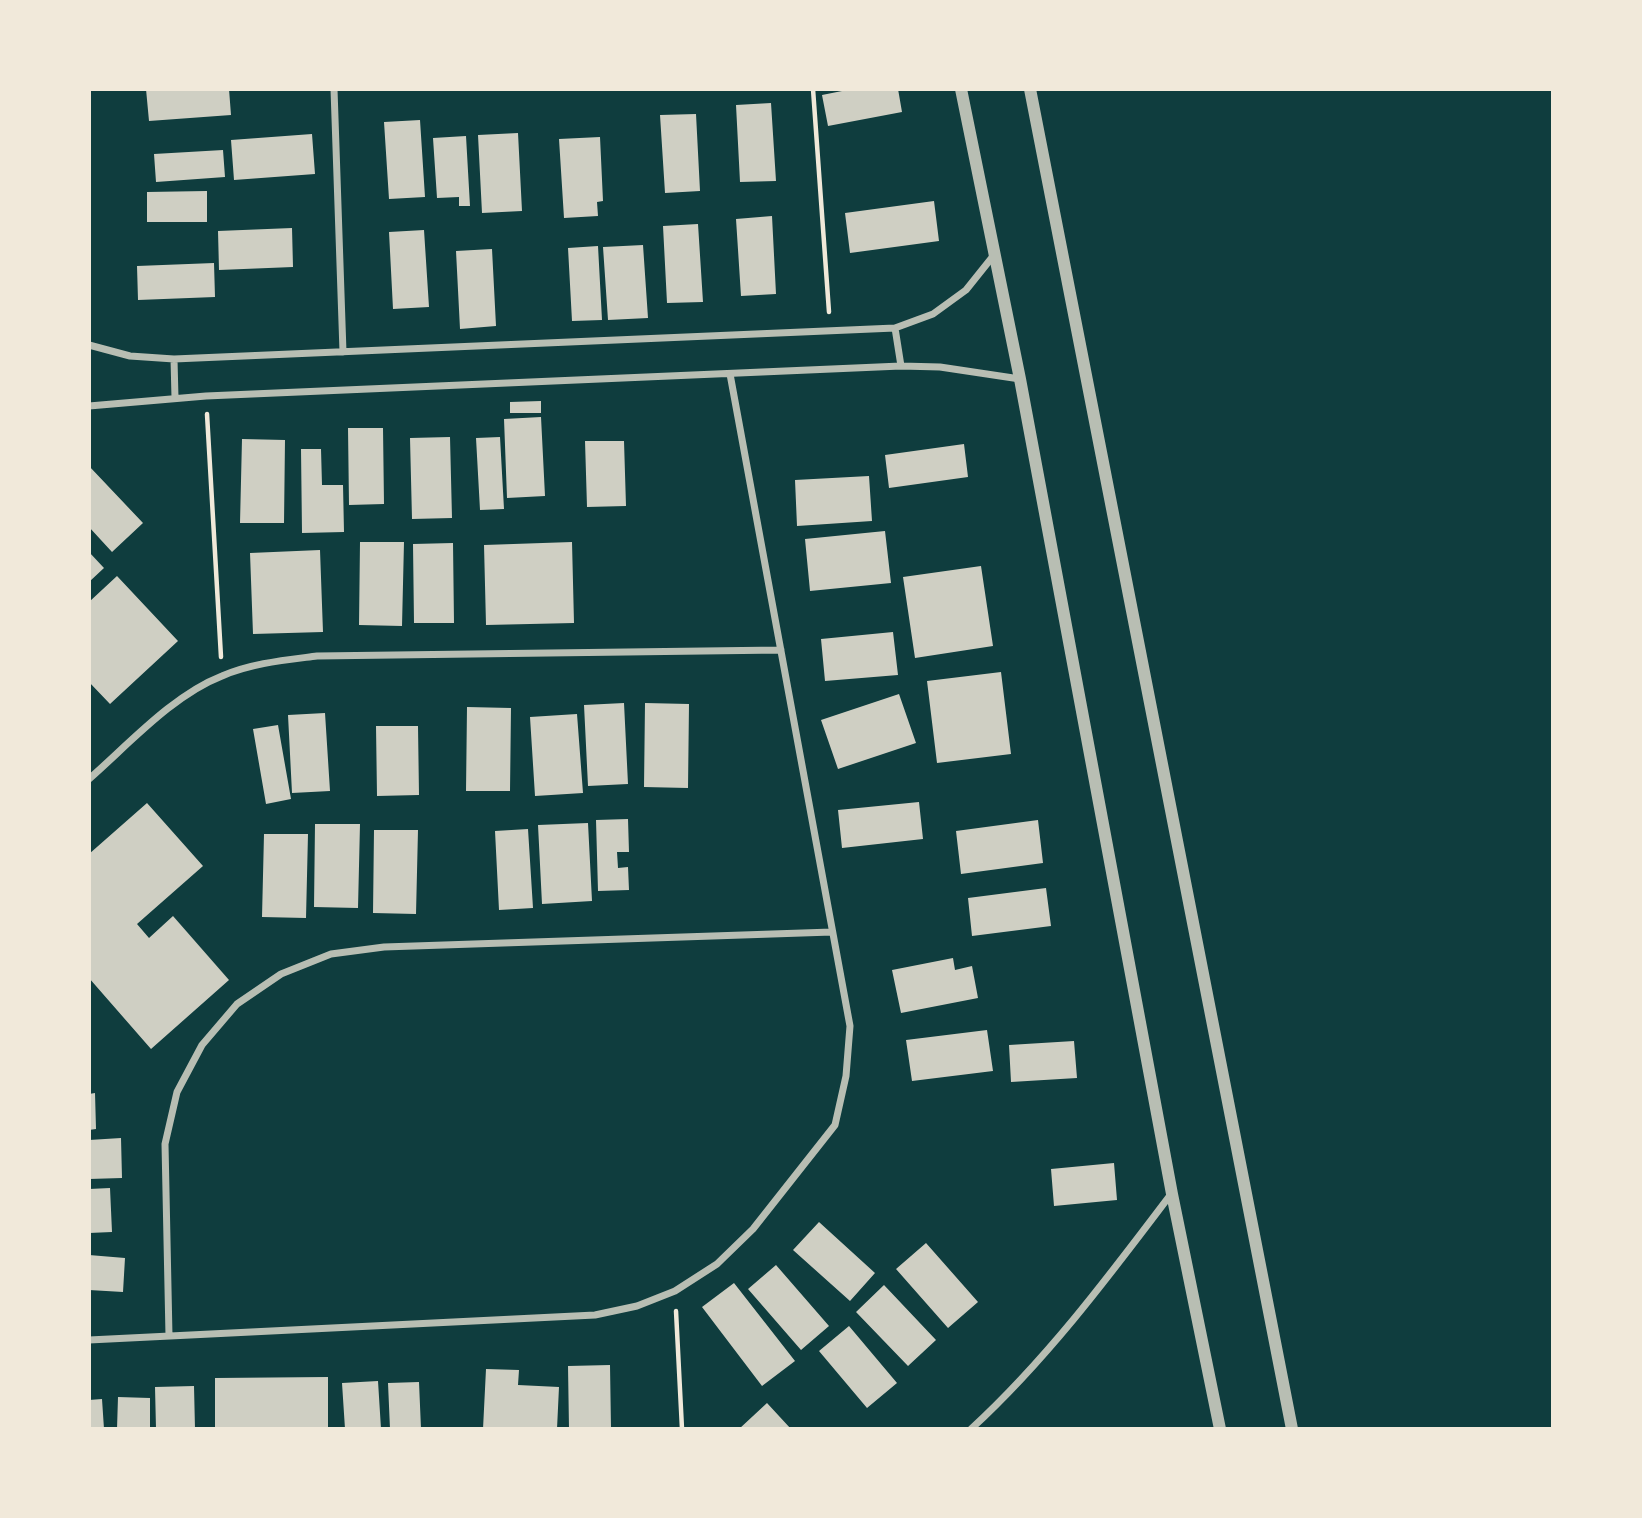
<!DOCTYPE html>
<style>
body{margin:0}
#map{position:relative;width:1642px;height:1518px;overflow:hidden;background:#0f3d3e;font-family:"Sofia Sans Condensed",sans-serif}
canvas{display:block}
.frame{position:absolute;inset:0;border:91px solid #f1e9da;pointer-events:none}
</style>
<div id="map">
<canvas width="1642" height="1518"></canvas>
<div class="frame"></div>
</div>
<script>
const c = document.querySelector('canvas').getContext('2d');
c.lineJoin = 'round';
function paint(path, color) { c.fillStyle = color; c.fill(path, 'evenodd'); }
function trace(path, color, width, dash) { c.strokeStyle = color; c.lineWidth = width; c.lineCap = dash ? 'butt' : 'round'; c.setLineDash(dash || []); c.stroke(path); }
paint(new Path2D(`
 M146,89H229L231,115L149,121Z
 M852,89H898L902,112L828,126L822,95Z
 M771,103L776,181L740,182L736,105Z
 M696,114L700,191L665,193L660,115Z
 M420,120L425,197L389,199L384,122Z
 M518,133L522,211L482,213L478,135Z
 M312,134L315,174L234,180L231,140Z
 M466,136L470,206H459V197L437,198L433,138Z
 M600,137L603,201L597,202L598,216L564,218L559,139Z
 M223,150L225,177L156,182L154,154Z
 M207,191V222H147V192Z
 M934,201L939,241L850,253L845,213Z
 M772,216L776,294L741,296L736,219Z
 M698,224L703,302L667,303L663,226Z
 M292,228L293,267L219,270L218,231Z
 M424,230L429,307L393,309L389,232Z
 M643,245L648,318L608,320L603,247Z
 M598,246L602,320L572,321L568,248Z
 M492,249L496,326L460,329L456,251Z
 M214,263L215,297L138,300L137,266Z
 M541,401V413H510V402Z
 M541,417L545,496L507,498L504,419Z
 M348,428H383L384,504L349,505Z
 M450,437L452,518L412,519L410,438Z
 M500,437L504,509L480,510L476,438Z
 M242,439L285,440L284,523H240Z
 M585,441H624L626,506L587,507Z
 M964,444L968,477L889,488L885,455Z
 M301,449H321L322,485H343L344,532L302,533Z
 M89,466L143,523L112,552L89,527Z
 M869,476L872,521L797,526L795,480Z
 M885,531L891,583L810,591L805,539Z
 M360,542H404L402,626L359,625Z
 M572,542L574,623L486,625L484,545Z
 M453,543L454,623H414L413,544Z
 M320,550L323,632L253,634L250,553Z
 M89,552L104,568L89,582Z
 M981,566L993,646L915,658L903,577Z
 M117,576L178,641L110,704L89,682V602Z
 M893,632L898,675L825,681L821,639Z
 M1001,672L1011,754L937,763L927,681Z
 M899,694L916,743L838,769L821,720Z
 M624,703L628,784L588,786L584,705Z
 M645,703L689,704L688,788L644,787Z
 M467,707L511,708L510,791H466Z
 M325,713L330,791L292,793L288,715Z
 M577,714L583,793L535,796L530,717Z
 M278,725L291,799L266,804L253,729Z
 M376,726H418L419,795L377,796Z
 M919,802L923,839L842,848L838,810Z
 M147,803L203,866L137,924L149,938L173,916L229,980L151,1049L89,978V854Z
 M628,819L629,852H617L618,868L628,867L629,890L598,891L596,820Z
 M1038,820L1043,863L961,874L956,831Z
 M588,823L592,901L542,904L538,825Z
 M315,824H360L358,908L314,907Z
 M528,829L533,908L499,910L495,831Z
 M374,830H418L416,914L373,913Z
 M264,834H308L306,918L262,917Z
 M1046,888L1051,926L972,936L968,898Z
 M953,958L955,970L972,966L978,998L901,1013L892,970Z
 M987,1030L993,1071L912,1081L906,1040Z
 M1074,1041L1077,1078L1011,1082L1009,1045Z
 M95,1093L96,1129L89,1130V1094Z
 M121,1138L122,1178L89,1179V1140Z
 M1114,1163L1117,1200L1054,1206L1051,1169Z
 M110,1188L112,1232L89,1233V1189Z
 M819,1222L875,1273L850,1301L793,1250Z
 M926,1243L978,1302L948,1328L896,1269Z
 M89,1255L125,1258L123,1292L89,1290Z
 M776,1265L829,1326L801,1350L748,1289Z
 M734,1283L795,1361L762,1386L702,1307Z
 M884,1285L936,1340L908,1366L856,1312Z
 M849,1326L897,1383L867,1408L819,1351Z
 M610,1365L611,1429H569L568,1366Z
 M486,1369L519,1370L518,1385L559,1387L557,1429H483Z
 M328,1377V1429H215V1378Z
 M378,1381L381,1429H345L342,1383Z
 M419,1382L421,1429H390L388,1383Z
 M194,1386L195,1429H156L155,1387Z
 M118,1397L150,1398V1429H117Z
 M102,1399L104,1429H89V1400Z
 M767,1403L791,1429H739Z`), '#cfcfc3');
trace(new Path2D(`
 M813,89L829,312
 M207,414L221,657
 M676,1311L682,1429`), '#f1e9da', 4.5);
trace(new Path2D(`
 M334,89L343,352
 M895,328L901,366
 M89,345L130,356L174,359L895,328L933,314L966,290L994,255
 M174,359L175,398
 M89,406L206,396L901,366L940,367L1020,379
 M89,779C129,744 173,695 222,676C252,663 286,660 317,656L781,650
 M169,1336L165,1144L177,1092L202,1045L237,1004L281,974L331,954L384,947L832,932
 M89,1340L595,1315L637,1306L675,1291L717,1264L753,1229L835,1125L846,1076L850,1026L730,374
 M971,1429C1047,1359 1109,1276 1171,1194`), '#b8beb3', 7);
trace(new Path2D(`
 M961,89L1020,379L1172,1194L1220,1429
 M1030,89L1292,1429`), '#b8beb3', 12);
</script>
